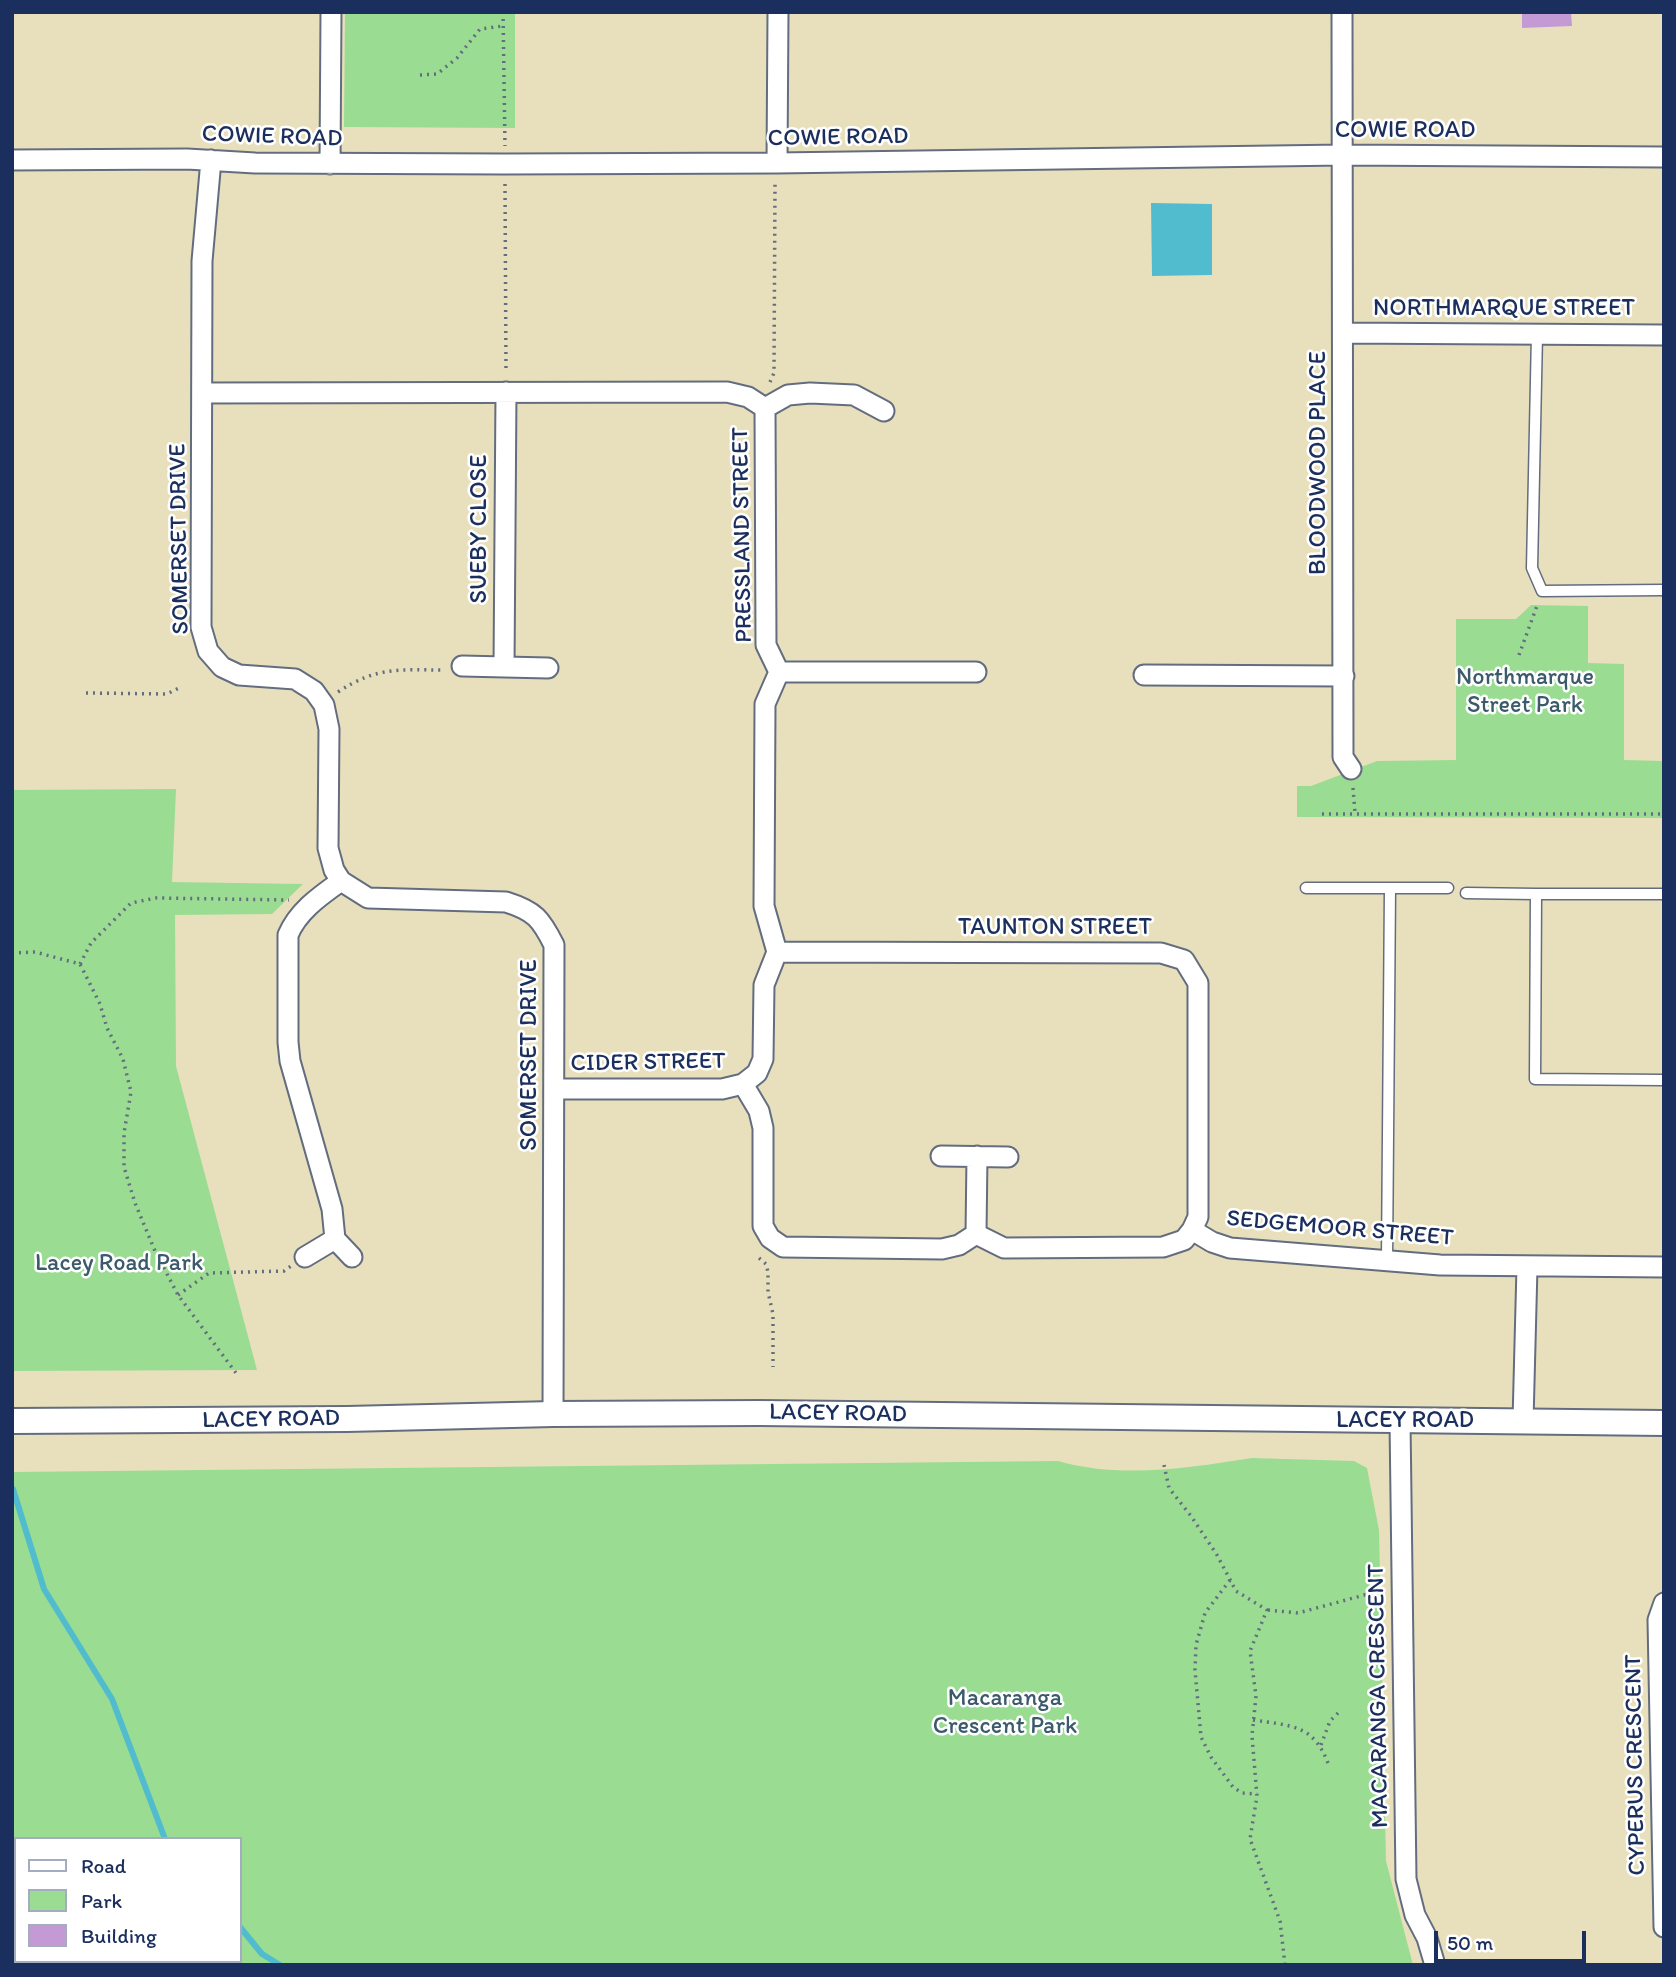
<!DOCTYPE html>
<style>
body{margin:0}
#map{position:relative;width:1676px;height:1977px;overflow:hidden;background:#e8e0bc;font-family:Itim,sans-serif}
canvas{display:block}
.frame{position:absolute;inset:0;border:14px solid #1b2f5e;pointer-events:none}
.legend{position:absolute;left:14px;top:1837px;width:228px;height:126px;box-sizing:border-box;background:#fff;border:2px solid #a4acbf;margin:0;padding:9px 12px;list-style:none;font-size:21px;color:#1b2f5e}
.legend li{display:flex;align-items:center;gap:14px;height:35px}
.legend b{width:35px;border:2px solid #a4acbf}
.scale{position:absolute;left:1434px;top:1931px;width:152px;height:32px;box-sizing:border-box;border:4px solid #1b2f5e;border-top:0;padding-left:9px;font-size:21px;line-height:24px;white-space:nowrap;color:#1b2f5e;-webkit-text-stroke:5px #fff;paint-order:stroke}
</style>
<div id="map">
<canvas width="1676" height="1977"></canvas>
<div class="frame"></div>
<ul class="legend">
<li><b style="height:9px;background:#fff"></b>Road</li>
<li><b style="height:19px;background:#9bdc93"></b>Park</li>
<li><b style="height:19px;background:#c49ad4"></b>Building</li>
</ul>
<div class="scale">50 m</div>
</div>
<script>
const c = document.querySelector('canvas').getContext('2d');
c.lineJoin = 'round';
function paint(path, color) { c.fillStyle = color; c.fill(path, 'evenodd'); }
function trace(path, color, width, dash) { c.strokeStyle = color; c.lineWidth = width; c.lineCap = dash ? 'butt' : 'round'; c.setLineDash(dash || []); c.stroke(path); }
function label(font, color, halo, rows, align = 'center') {
  c.font = font + ' Itim,sans-serif'; c.lineWidth = 5; c.setLineDash([]); c.textBaseline = 'middle'; c.strokeStyle = halo; c.fillStyle = color; for (const [text, x, y, turn = 0] of rows) {
    c.save(); c.translate(x, y); c.rotate((+turn || 0) * Math.PI / 180); c.textAlign = isNaN(turn) ? turn : align; if (halo) c.strokeText(text, 0, 0); c.fillText(text, 0, 0); c.restore();
  }
}
paint(new Path2D(`
 M345,12H515V128L344,127Z
 M1531,605L1588,606V663L1624,664V760L1664,761V818L1297,817V786H1311L1377,761L1456,760V619H1516Z
 M176,789L172,882L303,884L272,914L175,915L176,1066L257,1370L12,1371V790Z
 M1252,1458L1354,1461L1367,1468L1379,1530L1386,1861L1413,1965H12V1472L1058,1461C1121,1479 1188,1468 1252,1458ZM16,1839H240V1961H16Z`), '#9bdc93');
paint(new Path2D(`
 M1151,203L1212,204V275L1152,276Z`), '#51bccd');
trace(new Path2D(`
 M13,1489L44,1589L112,1699L165,1839
 M240,1927L262,1954L280,1965`), '#51bccd', 6);
paint(new Path2D(`
 M1522,12H1571L1572,26L1522,28Z`), '#c49ad4');
const service = new Path2D(`
 M1537,334L1532,568L1542,591L1664,590
 M1306,888H1448
 M1466,893L1536,894L1535,1079L1664,1080
 M1536,894H1664
 M1387,1259L1390,888`);
const minor = new Path2D(`
 M1342,12L1343,757L1351,769
 M12,160L187,159L255,163L505,164L777,163L1343,155L1664,157
 M211,160L202,261L201,627L208,651L222,667L239,675L295,679L314,691L324,705L329,729L328,848L334,870L341,881L368,898L506,902C535,911 541,919 554,945L553,1414
 M777,163L778,12
 M330,164L331,12
 M1343,333L1664,335
 M203,393L727,392L748,397L765,408L766,645L779,672L765,704L764,906L777,952L764,985L763,1059L757,1073L743,1084L722,1089H554
 M765,408L788,395L810,393L854,395L884,411
 M462,666L548,668
 M504,667L506,392
 M779,672H976
 M1144,675L1344,676
 M777,952L1161,953L1184,960L1198,983V1217L1192,1230
 M743,1084L759,1111L763,1128V1226L770,1238L783,1247L942,1249L959,1245L976,1234L1004,1248L1163,1247L1184,1240L1192,1230L1212,1242L1230,1248L1440,1265L1664,1267
 M941,1156L1008,1157
 M976,1234L977,1156
 M335,1239L332,1209L290,1061L288,1042V935C298,911 320,896 341,881
 M305,1257L335,1239L352,1257
 M1400,1421L1406,1879L1415,1915L1427,1938L1435,1965
 M1523,1421L1527,1267
 M1664,1603L1658,1620L1664,1927`);
const tertiary = new Path2D(`
 M12,1421L347,1419L553,1414L759,1413L1664,1423`);
trace(service, '#636d7f', 13);
trace(minor, '#636d7f', 23);
trace(tertiary, '#636d7f', 28);
trace(new Path2D(`
 M503,12L505,146
 M420,75L437,74L457,58L480,29L503,26
 M505,184L506,373
 M770,382L774,373L775,184
 M1519,655L1538,603
 M338,692C377,666 400,670 444,670
 M86,693L167,694L179,688
 M1353,788L1355,813
 M1322,814H1664
 M12,953L35,952L80,964L100,1004L107,1028L123,1059L131,1092L124,1133V1167L135,1203L155,1251L178,1295L236,1373
 M80,964L91,943L131,903L156,898L289,900
 M759,1258L766,1264L768,1272V1292L773,1314V1367
 M178,1295L209,1273L284,1271L291,1266
 M1164,1465L1169,1488L1191,1516L1217,1555L1236,1591L1267,1610L1250,1651L1256,1696L1252,1736L1257,1796L1250,1839L1280,1921L1285,1965
 M1230,1580L1205,1613L1196,1645L1195,1670L1201,1737L1211,1757L1233,1787L1242,1793L1257,1794
 M1268,1610L1298,1613L1383,1590
 M1253,1720C1291,1726 1313,1724 1328,1763
 M1321,1745L1330,1721L1338,1713`), '#636d7f', 3.5, [2, 5]);
trace(service, '#fff', 10);
trace(minor, '#fff', 19);
trace(tertiary, '#fff', 24);
label('24px', '#1b2f5e', '#fff', [
 ["COWIE ROAD",1405,131],
 ["COWIE ROAD",272,137,2],
 ["COWIE ROAD",838,138,-1],
 ["NORTHMARQUE STREET",1504,309],
 ["BLOODWOOD PLACE",1319,463,-90],
 ["SUEBY CLOSE",480,529,-90],
 ["PRESSLAND STREET",743,535,-91],
 ["SOMERSET DRIVE",180,539,-91],
 ["TAUNTON STREET",1055,928],
 ["SOMERSET DRIVE",530,1055,-90],
 ["CIDER STREET",648,1063,-1],
 ["SEDGEMOOR STREET",1340,1229,5],
 ["LACEY ROAD",838,1414,1],
 ["LACEY ROAD",271,1420,-1],
 ["LACEY ROAD",1405,1421],
 ["MACARANGA CRESCENT",1379,1696,-91],
 ["CYPERUS CRESCENT",1636,1765,-91]
]);
label('24px', '#3b5a6b', '#fff', [
 ["Northmarque",1525,678],
 ["Street Park",1525,706],
 ["Lacey Road Park",119,1264],
 ["Macaranga",1005,1699],
 ["Crescent Park",1005,1727]
]);
</script>
